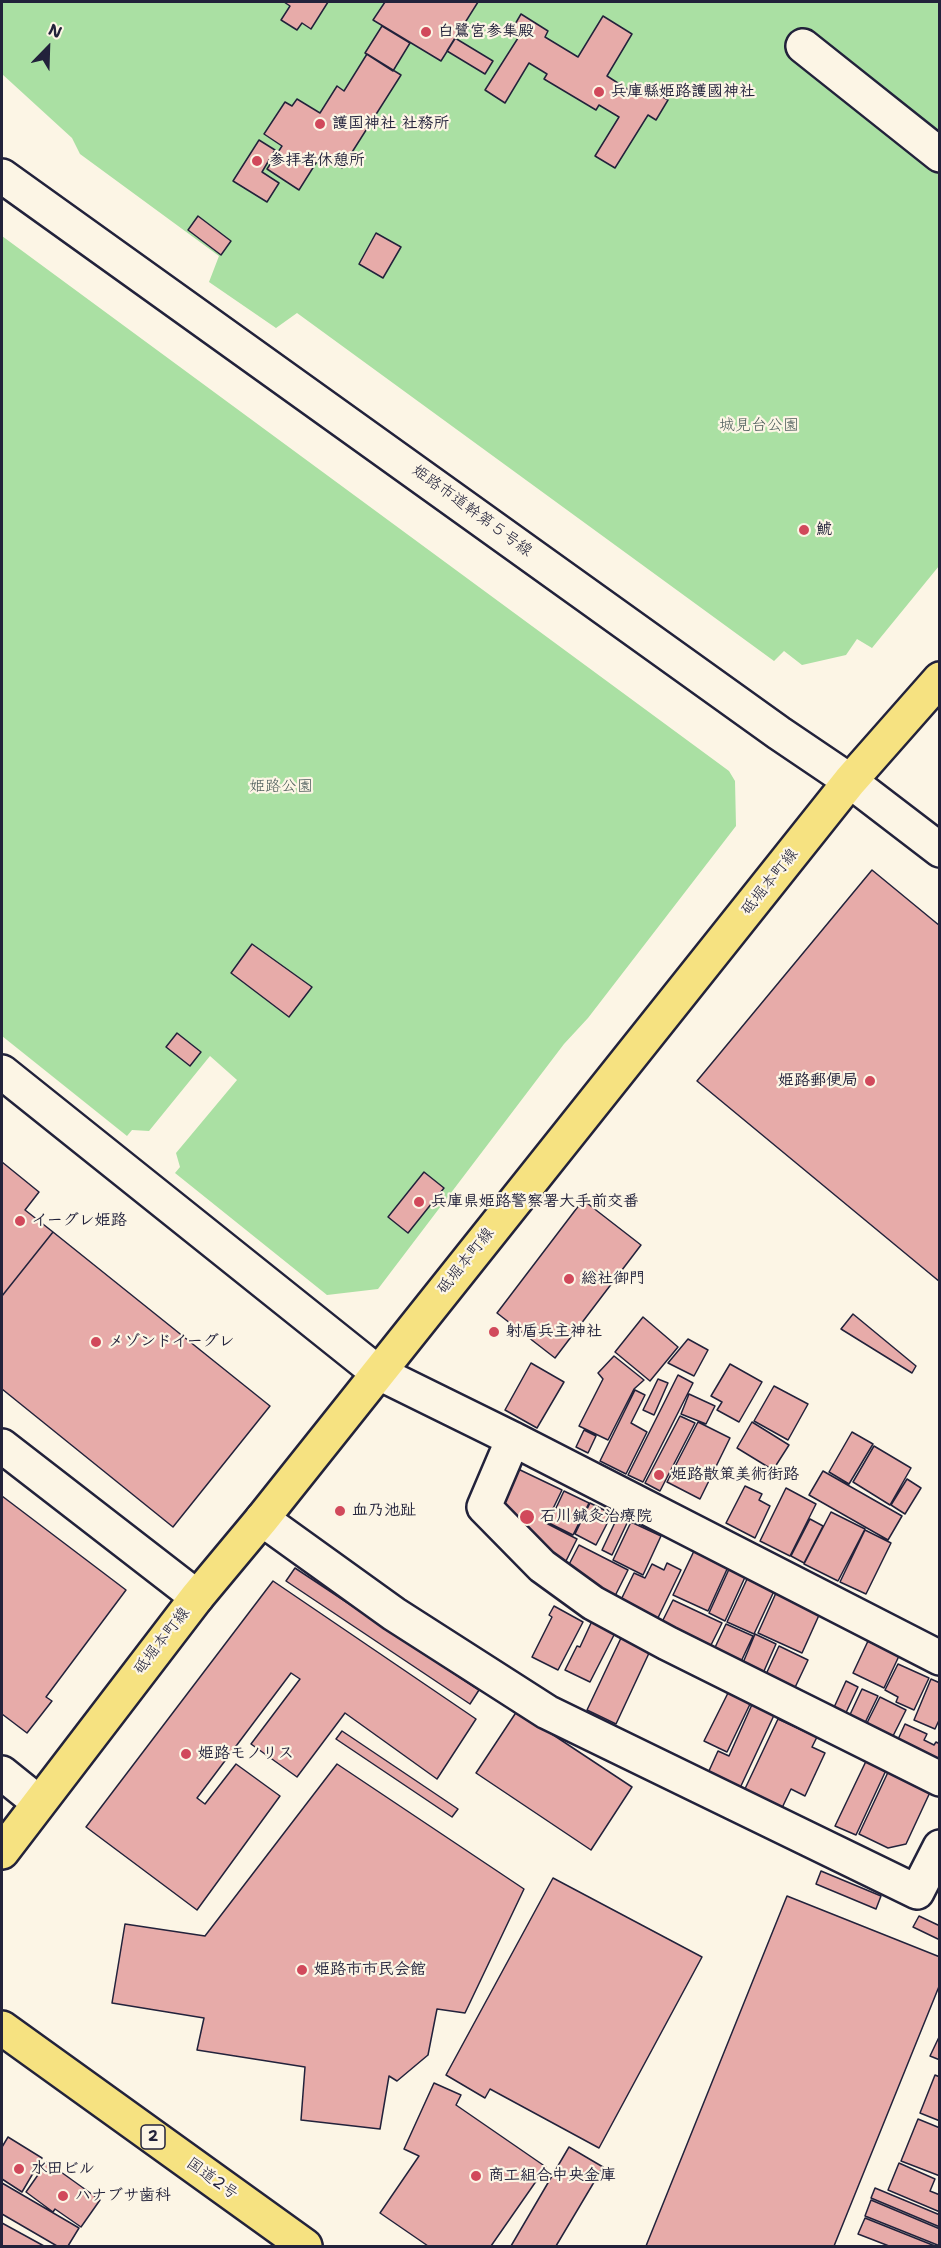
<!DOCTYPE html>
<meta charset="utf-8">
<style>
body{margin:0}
#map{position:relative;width:941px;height:2248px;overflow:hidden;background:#fcf5e5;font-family:"Shantell Sans",sans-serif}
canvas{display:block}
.frame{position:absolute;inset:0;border:3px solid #22223b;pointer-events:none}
.north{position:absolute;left:18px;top:18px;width:60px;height:60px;-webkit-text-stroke:4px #fcf5e5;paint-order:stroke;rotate:23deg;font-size:16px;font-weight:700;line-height:24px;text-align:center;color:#22223b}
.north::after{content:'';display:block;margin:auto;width:21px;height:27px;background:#22223b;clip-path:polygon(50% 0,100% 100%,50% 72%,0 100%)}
</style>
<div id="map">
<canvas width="941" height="2248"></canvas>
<div class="frame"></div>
<div class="north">N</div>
</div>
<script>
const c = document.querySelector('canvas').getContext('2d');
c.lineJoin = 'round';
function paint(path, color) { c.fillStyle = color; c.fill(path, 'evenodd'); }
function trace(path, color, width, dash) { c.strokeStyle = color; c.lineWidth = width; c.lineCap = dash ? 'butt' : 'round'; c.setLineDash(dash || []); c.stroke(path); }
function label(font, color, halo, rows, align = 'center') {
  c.font = font + ' "Shantell Sans","Klee One",sans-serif'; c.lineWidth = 4.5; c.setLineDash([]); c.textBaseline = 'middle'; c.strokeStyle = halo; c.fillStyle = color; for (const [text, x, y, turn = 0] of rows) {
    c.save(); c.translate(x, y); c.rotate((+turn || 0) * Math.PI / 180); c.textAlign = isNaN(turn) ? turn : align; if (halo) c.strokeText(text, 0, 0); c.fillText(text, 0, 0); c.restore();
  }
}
paint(new Path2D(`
 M2,2H939V566L872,648L857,639L846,655L802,665L784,651L774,661L297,313L276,328L209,282L219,256L80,154L72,138L2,74Z
 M2,236L729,771L735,781L736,826L588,1018L564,1044L378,1289L327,1295L175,1173L180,1167L176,1153L237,1080L210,1056L149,1131L132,1130L127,1136L2,1036Z`), '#aae0a3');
const building = new Path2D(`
 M284,2H328L311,29L302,23L297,30L281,20L290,6Z
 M385,2H478L441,61L373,20Z
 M521,14L548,31L545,37L578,57L603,16L632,34L607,76L635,94L641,84L668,100L656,120L648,115L615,168L595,156L619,117L599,105L596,110L544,79L547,74L529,63L505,103L485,90L518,38L510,33Z
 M382,26L410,43L393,71L365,53Z
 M455,38L493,61L485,74L447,51Z
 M367,54L401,75L342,168L321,155L299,190L267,169L282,146L264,134L285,102L292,106L297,99L320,113L337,86L344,91Z
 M259,140L275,150L262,172L279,183L267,202L233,181Z
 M198,216L231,241L221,255L188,230Z
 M376,233L401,247L383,278L359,264Z
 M872,870L940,926V1282L697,1081Z
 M252,944L312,987L289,1017L231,973Z
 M177,1033L201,1052L190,1066L166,1047Z
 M2,1162L39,1192L25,1210L53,1232L2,1296Z
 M424,1172L444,1188L408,1233L388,1217Z
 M583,1200L641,1245L555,1358L497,1313Z
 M53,1232L270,1406L173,1527L2,1389V1296Z
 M853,1314L916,1366L912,1373L841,1329Z
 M643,1317L678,1347L650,1381L615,1352Z
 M688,1339L708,1350L694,1376L668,1363Z
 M614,1356L644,1380L634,1389L608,1440L579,1426L603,1379L598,1373Z
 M531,1363L564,1382L537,1428L505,1410Z
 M730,1364L762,1382L739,1422L717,1410L722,1402L711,1396Z
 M678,1375L693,1383L643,1482L628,1475Z
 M658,1379L668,1383L654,1415L643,1410Z
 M774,1386L808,1404L788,1440L754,1421Z
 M635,1390L645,1395L631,1423L647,1432L626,1474L600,1461Z
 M689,1394L715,1406L706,1424L681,1414Z
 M680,1416L695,1423L660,1491L645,1483Z
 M698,1422L730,1438L700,1499L667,1482Z
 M752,1422L789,1445L773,1470L737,1448Z
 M584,1430L596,1436L588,1453L576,1447Z
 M852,1432L873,1444L849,1484L829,1472Z
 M874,1446L911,1468L890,1505L853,1482Z
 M516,1468L562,1490L546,1523L577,1539L561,1571L496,1510Z
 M823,1471L902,1516L888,1540L809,1495Z
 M907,1479L921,1488L905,1514L891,1505Z
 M745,1486L762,1494L759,1500L770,1506L755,1538L726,1523Z
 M786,1488L816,1504L790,1556L760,1541Z
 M564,1491L589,1503L573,1535L549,1523Z
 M2,1496L126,1590L46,1697L52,1701L27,1733L2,1714Z
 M590,1503L612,1514L596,1545L575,1534Z
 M831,1512L865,1529L838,1581L804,1564Z
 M618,1516L628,1521L612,1555L602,1550Z
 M810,1519L823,1526L804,1563L791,1556Z
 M631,1522L661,1536L643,1575L613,1560Z
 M865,1530L891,1543L866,1594L840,1582Z
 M579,1545L628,1570L611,1604L562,1578Z
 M694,1551L728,1567L708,1611L673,1595Z
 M667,1563L681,1570L655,1624L618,1606L634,1573L645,1578L652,1564L664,1570Z
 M730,1567L746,1575L725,1621L709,1613Z
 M295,1568L479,1690L470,1704L286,1581Z
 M748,1577L775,1589L754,1634L727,1622Z
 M273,1581L476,1719L437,1779L345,1713L297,1777L251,1744L300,1679L291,1673L197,1798L205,1804L236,1764L280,1796L197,1910L86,1827Z
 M776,1593L820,1613L802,1653L758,1633Z
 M673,1600L722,1623L707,1653L658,1630Z
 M554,1606L583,1622L558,1670L532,1657L552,1617L549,1615Z
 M592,1621L615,1633L590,1682L565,1670L577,1646L580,1647Z
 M726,1624L753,1636L738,1668L711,1656Z
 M755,1634L776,1644L760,1680L740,1670Z
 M621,1638L650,1651L616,1724L587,1710Z
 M868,1641L899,1656L884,1688L853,1673Z
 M779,1646L808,1660L791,1696L762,1683Z
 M898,1664L929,1678L914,1710L896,1702L898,1697L885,1690Z
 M931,1679L940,1683V1718L935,1729L914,1720Z
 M846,1681L858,1687L843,1719L831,1714Z
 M730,1689L752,1700L727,1752L704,1741Z
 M862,1689L878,1696L862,1729L847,1721Z
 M880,1697L906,1710L890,1742L864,1729Z
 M754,1700L776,1711L740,1788L708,1773L718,1751L729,1756Z
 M517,1711L632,1787L591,1850L476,1773Z
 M778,1719L817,1737L812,1747L825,1753L805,1796L791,1789L781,1810L743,1793Z
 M905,1724L927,1734L924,1740L934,1745L936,1742L940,1744V1767L895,1746Z
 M342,1731L458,1809L452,1817L336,1739Z
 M868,1757L888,1766L856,1835L835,1826Z
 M337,1764L524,1889L465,2013L437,2009L428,2055L397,2081L389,2076L380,2129L301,2120L305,2067L197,2050L204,2018L112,2003L125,1924L205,1936Z
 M890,1768L932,1788L906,1844L888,1848L859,1834Z
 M821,1871L881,1896L876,1909L816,1884Z
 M553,1878L702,1957L599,2148L490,2089L485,2098L446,2075Z
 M787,1896L940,1957V1984L834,2246H646Z
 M919,1916L940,1926V1940L913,1927Z
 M940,2035V2060L930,2056Z
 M935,2075L940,2077V2121L920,2113Z
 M434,2083L461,2095L456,2105L546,2167L491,2246H428L380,2213L419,2156L404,2149Z
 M918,2119L940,2128V2176L901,2161Z
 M8,2137L42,2158L22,2192L2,2179V2147Z
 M569,2147L603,2167L556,2246H511Z
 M47,2162L100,2200L81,2227L55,2209L53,2212L26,2192Z
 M899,2163L935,2179L930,2191L940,2195V2212L888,2190Z
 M2,2183L79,2228L68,2246H57L2,2214Z
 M875,2188L940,2215V2227L871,2198Z
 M871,2200L940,2229V2246L865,2216Z
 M865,2218L935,2246H889L858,2234Z
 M2,2223L44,2246H2Z`);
paint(building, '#e7aba9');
trace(building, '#22223b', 1.5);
const minor = new Path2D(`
 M803,46L940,155
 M2,176L779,733L850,781L940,850
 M2,1072L377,1372L513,1439L940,1658
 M513,1439L484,1507L542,1566L593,1603L667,1643L940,1779
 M2,1446L197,1597
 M262,1519L394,1614L547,1712L917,1892L940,1847
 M2,1773L38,1802`);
const major = new Path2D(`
 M2,1852L197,1597L262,1519L850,781L940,679`);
const highway = new Path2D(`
 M2,2028L305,2246`);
trace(minor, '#22223b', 38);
trace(major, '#22223b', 38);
trace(highway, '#22223b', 38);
trace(minor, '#fcf5e5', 33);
trace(major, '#f6e281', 33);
trace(highway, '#f6e281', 33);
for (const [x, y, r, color] of [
 [426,32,6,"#d1495b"],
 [599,92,6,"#d1495b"],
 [320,124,6,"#d1495b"],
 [257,161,6,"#d1495b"],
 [804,530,6,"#d1495b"],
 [870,1081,6,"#d1495b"],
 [419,1202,6,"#d1495b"],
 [20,1221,6,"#d1495b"],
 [569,1279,6,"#d1495b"],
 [494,1332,6,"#d1495b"],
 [96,1342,6,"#d1495b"],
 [659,1475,6,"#d1495b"],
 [340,1511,6,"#d1495b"],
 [527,1517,8,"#d1495b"],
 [186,1754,6,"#d1495b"],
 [302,1970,6,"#d1495b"],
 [19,2169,6,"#d1495b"],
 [476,2176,6,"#d1495b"],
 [63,2196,6,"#d1495b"]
]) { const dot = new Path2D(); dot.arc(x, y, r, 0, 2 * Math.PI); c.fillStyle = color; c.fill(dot); trace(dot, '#fcf5e5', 2); }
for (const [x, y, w] of [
 [153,2137,24]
]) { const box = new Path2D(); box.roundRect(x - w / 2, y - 12, w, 24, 4.5); c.fillStyle = '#fcf5e5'; c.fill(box); trace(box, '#22223b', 1.5); }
label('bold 15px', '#22223b', null, [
 ["2",153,2137]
]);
label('bold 16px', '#22223b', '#fcf5e5', [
 ["白鷺宮参集殿",438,32],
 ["兵庫縣姫路護國神社",611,92],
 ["護国神社 社務所",332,124],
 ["参拝者休憩所",269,161],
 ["鯱",816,530],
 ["姫路郵便局",858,1081,"right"],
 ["兵庫県姫路警察署大手前交番",431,1202],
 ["イーグレ姫路",32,1221],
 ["総社御門",581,1279],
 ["射盾兵主神社",506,1332],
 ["メゾンドイーグレ",108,1342],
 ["姫路散策美術街路",671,1475],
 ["血乃池趾",352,1511],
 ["石川鍼灸治療院",540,1517],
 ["姫路モノリス",198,1754],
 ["姫路市市民会館",314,1970],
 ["水田ビル",31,2169],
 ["商工組合中央金庫",488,2176],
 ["ハナブサ歯科",75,2196]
], 'left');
label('16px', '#4b5b5a', '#fcf5e5', [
 ["城見台公園",759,426],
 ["姫路公園",281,787]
]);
label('16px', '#22223b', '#fcf5e5', [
 ["姫路市道幹第５号線",472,511,36],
 ["砥堀本町線",770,882,-51],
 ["砥堀本町線",466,1261,-51],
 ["砥堀本町線",162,1641,-52],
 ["国道2号",212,2179,36]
]);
</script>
